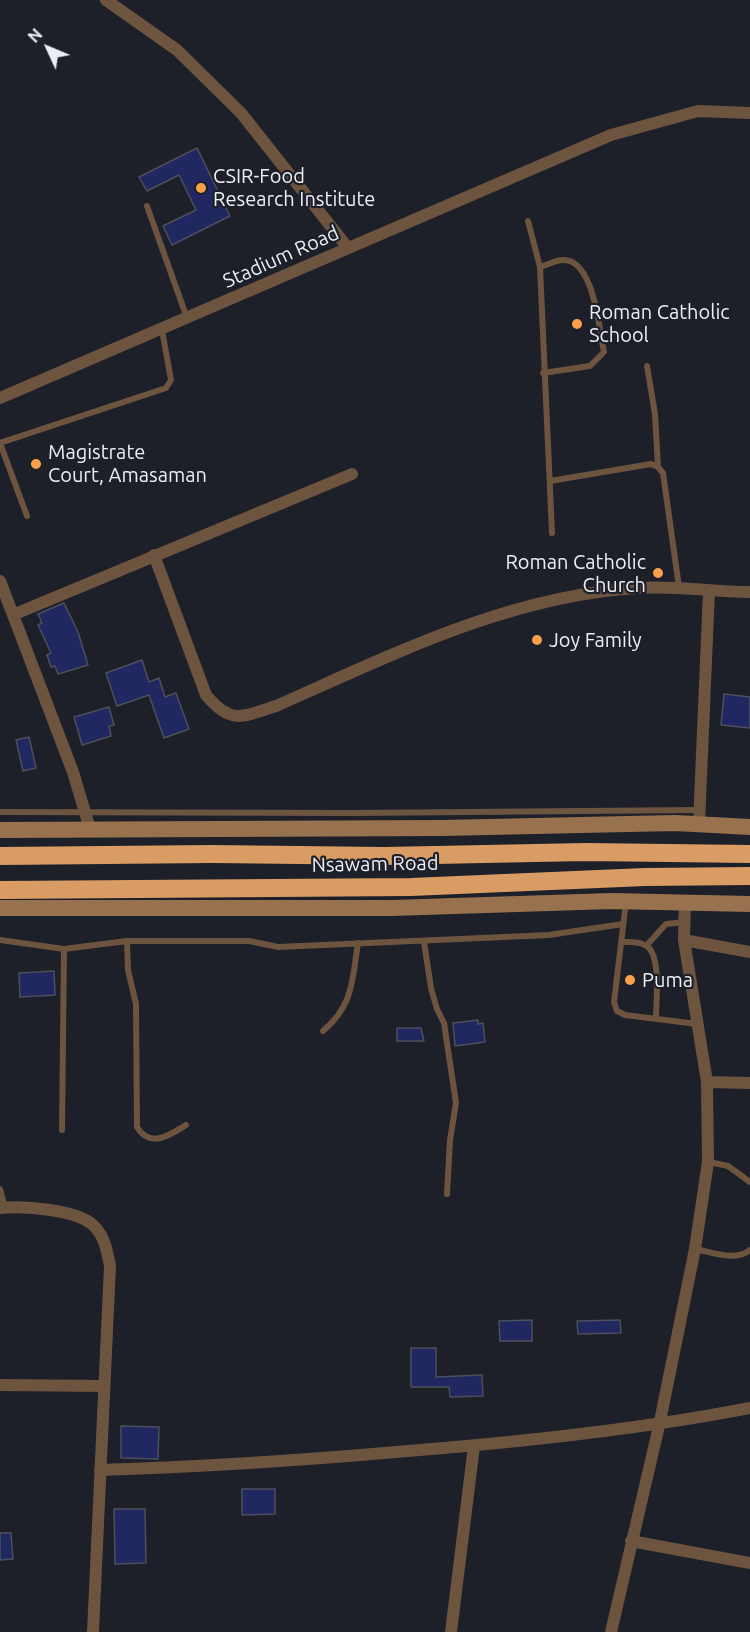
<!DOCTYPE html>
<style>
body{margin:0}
#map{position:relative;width:750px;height:1632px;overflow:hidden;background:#1d1f29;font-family:Ubuntu,sans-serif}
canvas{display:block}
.north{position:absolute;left:18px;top:18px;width:60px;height:60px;-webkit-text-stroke:4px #1d1f29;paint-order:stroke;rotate:314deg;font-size:16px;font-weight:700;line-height:24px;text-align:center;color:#eceef4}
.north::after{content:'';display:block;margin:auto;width:21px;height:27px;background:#eceef4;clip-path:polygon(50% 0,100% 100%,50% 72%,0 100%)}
</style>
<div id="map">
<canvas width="750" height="1632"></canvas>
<div class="north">N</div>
</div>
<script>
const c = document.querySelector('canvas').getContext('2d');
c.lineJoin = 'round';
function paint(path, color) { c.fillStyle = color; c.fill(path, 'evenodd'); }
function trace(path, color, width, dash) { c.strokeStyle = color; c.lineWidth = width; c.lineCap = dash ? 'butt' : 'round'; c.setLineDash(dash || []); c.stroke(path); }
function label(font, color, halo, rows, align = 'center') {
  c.font = font + ' Ubuntu,sans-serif'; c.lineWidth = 4.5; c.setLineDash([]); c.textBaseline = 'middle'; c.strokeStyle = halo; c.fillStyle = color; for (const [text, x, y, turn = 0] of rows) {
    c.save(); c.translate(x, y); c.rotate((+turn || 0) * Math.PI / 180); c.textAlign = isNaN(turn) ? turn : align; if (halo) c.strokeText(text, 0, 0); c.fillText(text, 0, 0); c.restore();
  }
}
const building = new Path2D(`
 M197,148L230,216L172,245L163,226L196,210L179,175L147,191L139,177Z
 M64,603L78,632L88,665L58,674L55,666L51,667L47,655L51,653L38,625L42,623L38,614Z
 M142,660L149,682L159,678L165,697L176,693L189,729L164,738L149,695L117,706L106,673Z
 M724,694L750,697V728L721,725Z
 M109,707L114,725L109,726L111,736L82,745L74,717Z
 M29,737L36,768L23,771L16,740Z
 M54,971L55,995L20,997L19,973Z
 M478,1020V1024L483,1023L485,1042L455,1046L453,1023Z
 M397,1028H421L424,1041H397Z
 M532,1320V1341H500L499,1321Z
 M620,1320L621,1333L578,1334L577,1321Z
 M411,1348H436V1377L482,1375L483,1396L450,1397L449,1387H411Z
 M121,1426L159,1427L158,1459L121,1458Z
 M242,1489H275V1514L242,1515Z
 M114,1509H145L146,1563L115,1564Z
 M0,1533H11L13,1559L0,1560Z`);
paint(building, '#202761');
trace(building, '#4d505b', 1.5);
trace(new Path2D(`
 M147,206L187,318
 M528,221L540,267L552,533
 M540,267C547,265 556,260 563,260C594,259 599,329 604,352L590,366L543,373
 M647,366L655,414L658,467
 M0,443L166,388L171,380L162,330
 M0,443L27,516
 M550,481L651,464L658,467L663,473L679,587
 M0,812L353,813L698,810
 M626,902L614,1002L617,1011L625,1015L697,1024
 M0,940L64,949L127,941H249L278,947L549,935L623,924
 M127,941L128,970L136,1004L137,1127C150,1149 170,1135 186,1125
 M424,942L431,988L437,1009L444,1023L456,1103L450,1140L447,1194
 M621,942C629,942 638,941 645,945C662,953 656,1002 656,1018
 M647,945L666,924L685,922
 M323,1031C354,1005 352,980 358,943
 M62,1130L64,949
 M709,1162L728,1166L750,1182
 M0,1189L5,1208
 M695,1249C712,1252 735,1262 750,1250`), '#6d543f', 6);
trace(new Path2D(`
 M106,0L177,50L241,113L348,248
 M0,398L611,135L698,111L750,113
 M154,555L206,695C231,725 242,717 276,706C392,655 508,596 637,588C675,585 712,592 750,592
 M0,581L73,772L90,829
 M15,614L352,474
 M699,824L709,591
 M684,940L750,952
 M707,1082L750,1083
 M0,1208C23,1206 79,1209 95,1227C105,1238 107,1251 110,1266L93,1632
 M0,1385L103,1386
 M100,1470C203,1467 305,1460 408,1451C523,1442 637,1430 750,1408
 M631,1541L750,1563
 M451,1632L474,1446
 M611,1632L659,1426L695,1249L708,1162L707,1082L684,940L685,902`), '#6d543f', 12);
trace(new Path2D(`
 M0,830L442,828L675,823L750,827
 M0,908H392L612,901L750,904`), '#98724f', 16);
trace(new Path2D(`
 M0,856L212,854L384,856L586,852L750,854
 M0,890L411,887L645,877L750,876`), '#d99c65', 18);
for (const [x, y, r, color] of [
 [201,188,6,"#f8a14a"],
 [577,324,6,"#f8a14a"],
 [36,464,6,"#f8a14a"],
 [658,573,6,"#f8a14a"],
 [537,640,6,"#f8a14a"],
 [630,980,6,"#f8a14a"]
]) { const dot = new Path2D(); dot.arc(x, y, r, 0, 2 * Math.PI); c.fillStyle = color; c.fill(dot); trace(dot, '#1d1f29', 2); }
label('20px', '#eceef4', '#1d1f29', [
 ["CSIR-Food",213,176],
 ["Research Institute",213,199],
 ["Roman Catholic",589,312],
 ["School",589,335],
 ["Magistrate",48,452],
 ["Court, Amasaman",48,475],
 ["Roman Catholic",646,562,"right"],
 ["Church",646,585,"right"],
 ["Joy Family",549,640],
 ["Puma",642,980]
], 'left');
label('20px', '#eceef4', '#1d1f29', [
 ["Stadium Road",281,257,-24],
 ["Nsawam Road",375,864,-1]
]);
</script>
